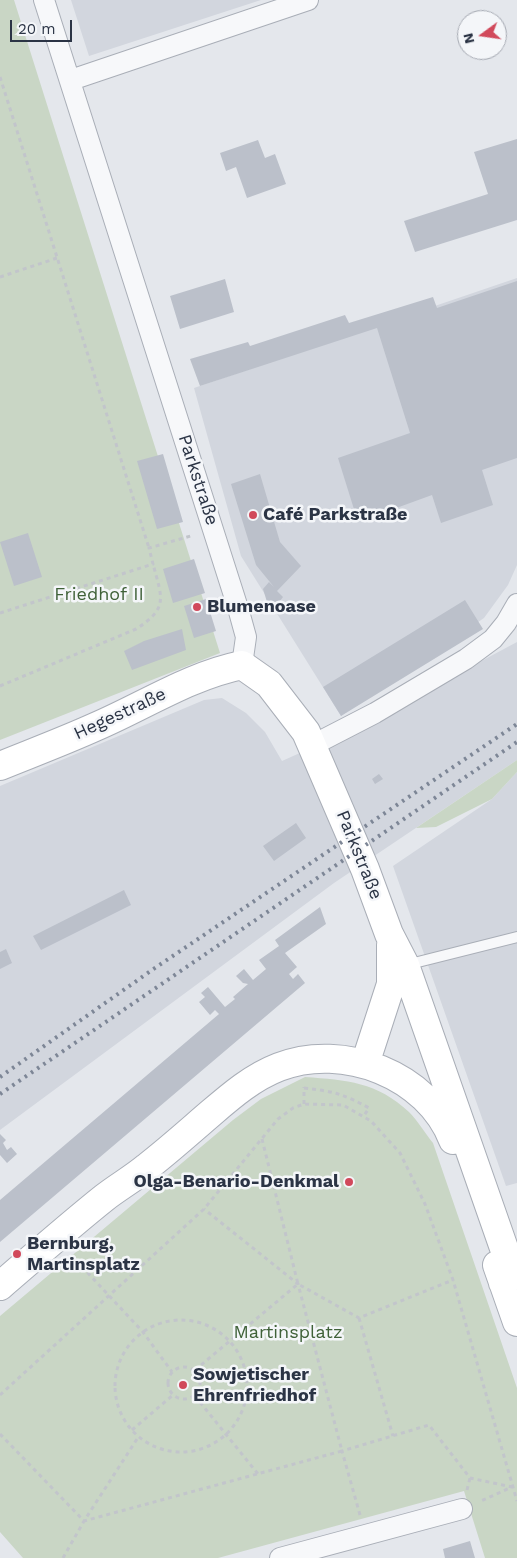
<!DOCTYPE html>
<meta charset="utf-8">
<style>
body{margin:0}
#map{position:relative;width:517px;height:1558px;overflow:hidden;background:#e4e7ec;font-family:"Work Sans",sans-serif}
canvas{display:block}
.north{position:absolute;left:457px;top:10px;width:50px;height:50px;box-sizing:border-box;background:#f4f6f9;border:1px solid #a4a8b1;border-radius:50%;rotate:256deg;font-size:14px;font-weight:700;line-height:20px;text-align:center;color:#2b3445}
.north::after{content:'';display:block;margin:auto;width:18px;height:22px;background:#d1495b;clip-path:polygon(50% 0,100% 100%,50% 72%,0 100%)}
.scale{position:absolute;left:10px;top:20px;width:62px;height:22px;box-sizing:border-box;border:2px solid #2b3445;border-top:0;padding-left:6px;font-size:15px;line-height:18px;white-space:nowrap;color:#2b3445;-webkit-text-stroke:4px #f4f6f9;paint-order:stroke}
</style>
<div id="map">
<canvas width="517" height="1558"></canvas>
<div class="north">N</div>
<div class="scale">20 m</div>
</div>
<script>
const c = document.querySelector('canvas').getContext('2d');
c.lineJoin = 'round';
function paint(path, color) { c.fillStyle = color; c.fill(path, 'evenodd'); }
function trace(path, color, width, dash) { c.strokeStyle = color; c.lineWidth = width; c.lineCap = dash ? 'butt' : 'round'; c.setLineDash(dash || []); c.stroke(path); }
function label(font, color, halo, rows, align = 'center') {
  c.font = font + ' "Work Sans",sans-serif'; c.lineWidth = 5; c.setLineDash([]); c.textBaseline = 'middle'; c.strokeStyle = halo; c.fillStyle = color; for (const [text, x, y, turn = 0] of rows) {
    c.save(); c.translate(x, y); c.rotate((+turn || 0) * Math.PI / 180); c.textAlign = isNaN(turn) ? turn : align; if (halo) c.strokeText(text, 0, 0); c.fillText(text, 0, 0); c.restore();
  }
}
paint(new Path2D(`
 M71,0H261L89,56Z
 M517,278V565L508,585L484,618L341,716L241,556L194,388Z
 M517,642V760L334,883L0,1130V786L204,700L222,698L246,713L265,732L282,761L360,726Z
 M517,772V1183L506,1186L393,866L492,799Z`), '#d2d6de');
paint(new Path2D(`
 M0,0H14L220,653L0,740Z
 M517,760V772L492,799L436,827L416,828Z
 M305,1077C347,1080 377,1082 409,1112C418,1121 425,1133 433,1143L517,1388V1558H485L464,1491L218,1558H23L0,1532V1316L233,1120L261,1099Z`), '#c9d6c5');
paint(new Path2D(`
 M517,139V220L415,252L404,221L488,194L474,152Z
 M258,140L265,158L275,154L286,184L247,198L236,167L226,171L220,153Z
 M225,279L234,312L180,329L170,296Z
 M517,281V458L482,470L493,505L441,523L432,495L358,522L338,458L410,433L377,328L200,386L190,359L248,342L250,346L345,315L349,323L433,297L437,308Z
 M163,454L183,522L157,529L137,461Z
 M260,474L280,542L301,566L277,591L283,597L273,610L267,602L263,589L269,582L274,587L256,565L231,484Z
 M28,533L42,577L14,586L0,542Z
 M194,559L205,593L173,603L163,569Z
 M206,599L216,631L194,638L184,606Z
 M465,600L483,629L341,716L323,687Z
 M182,629L186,650L132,670L124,651L144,641Z
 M379,774L383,779L375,784L372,779Z
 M296,823L306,838L274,861L263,846Z
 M124,890L131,905L41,950L33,936Z
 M320,907L326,924L285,953L297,967L289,974L293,979L298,974L305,983L0,1242V1200L219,1014L215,1010L210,1015L199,1002L205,997L201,993L208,987L225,1007L235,999L233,997L248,984L243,983L236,976L244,969L253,980L266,969L259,960L279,946L275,940Z
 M6,949L12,963L0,969V952Z
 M0,1134L6,1140L3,1143L7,1150L11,1147L17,1154L7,1163L0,1155Z
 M470,1541L475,1558H445L443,1549Z`), '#bbc0ca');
const lane = new Path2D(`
 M406,965L517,937`);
const street = new Path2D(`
 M44,0L238,608L246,637L242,665
 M71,80L308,0
 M313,745L375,713L466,659L493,639L506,623L517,604
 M280,1558L462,1509`);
const secondary = new Path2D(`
 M0,766C32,753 64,741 95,727C144,706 189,676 242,665L269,684L306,732L365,869L389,934L405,965L513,1274L503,1283
 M365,1064L391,984V945
 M497,1265L517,1322
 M0,1286C35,1256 69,1226 104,1198C118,1187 134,1178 147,1167C169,1150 190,1131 211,1113C232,1095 253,1077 279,1067C343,1042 428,1075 453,1140`);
trace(lane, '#a9aeb7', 12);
trace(street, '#a9aeb7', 22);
trace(secondary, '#a9aeb7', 30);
trace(new Path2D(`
 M0,77L149,548
 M0,277L57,258
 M0,613L153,564L149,548L194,535
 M0,686L136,629C169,608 162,598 153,564
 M304,1088C332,1091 344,1094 369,1108L363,1117
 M304,1104V1087
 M262,1139L298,1284L359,1318L453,1280
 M71,1255L143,1332L172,1372
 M359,1318L393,1436
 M115 1386a66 66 0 1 1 132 0a66 66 0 1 1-132 0Z
 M168 1383a16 16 0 1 1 32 0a16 16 0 1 1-32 0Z
 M195,1370L298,1284
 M0,1395L204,1209L278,1119L293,1108L304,1104L343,1105L371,1121L400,1153L425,1204L453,1280L517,1501
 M195,1396L258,1474
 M132,1430L173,1395
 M0,1434L84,1521L342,1451L298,1284L204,1209
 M467,1490L470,1478
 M360,1515L342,1451L429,1425L470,1478L512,1487L481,1501
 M63,1558L84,1521L139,1436`), '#c2c5cb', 3, [4, 4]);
trace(lane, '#f7f8fa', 10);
trace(street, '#f7f8fa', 20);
trace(secondary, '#fff', 28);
trace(new Path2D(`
 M0,1077L152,970L517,724
 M0,1094L517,742`), '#7d8696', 4, [2.5, 5]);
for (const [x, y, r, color] of [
 [253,515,5,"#d1495b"],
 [197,607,5,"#d1495b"],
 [349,1182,5,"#d1495b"],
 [17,1254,5,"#d1495b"],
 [183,1385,5,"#d1495b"]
]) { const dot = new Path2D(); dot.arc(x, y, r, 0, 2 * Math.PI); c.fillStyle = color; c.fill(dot); trace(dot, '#f4f6f9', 2); }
label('18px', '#2b3445', '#f4f6f9', [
 ["Parkstraße",198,480,72],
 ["Hegestraße",120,714,-25],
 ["Parkstraße",359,855,68]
]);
label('bold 18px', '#2b3445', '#f4f6f9', [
 ["Café Parkstraße",263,515],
 ["Blumenoase",207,607],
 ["Olga-Benario-Denkmal",339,1182,"right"],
 ["Bernburg,",27,1244],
 ["Martinsplatz",27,1265],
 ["Sowjetischer",193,1375],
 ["Ehrenfriedhof",193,1396]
], 'left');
label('18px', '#3f6138', '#f4f6f9', [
 ["Friedhof II",99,595],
 ["Martinsplatz",288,1333]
]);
</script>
